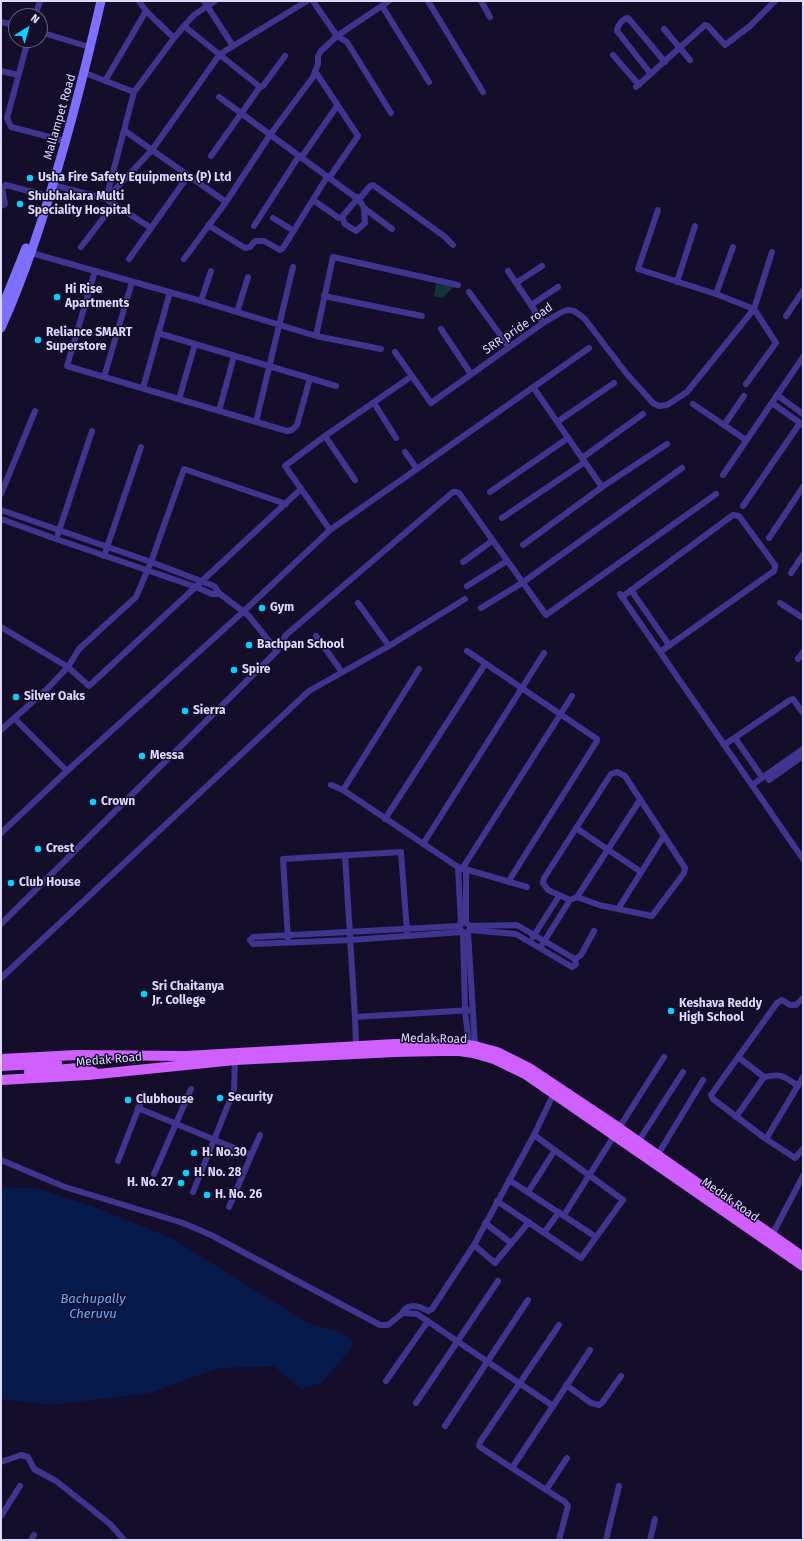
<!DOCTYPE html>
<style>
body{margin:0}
#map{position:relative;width:804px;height:1541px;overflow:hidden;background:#150e2b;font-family:"Fira Sans",sans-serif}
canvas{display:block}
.frame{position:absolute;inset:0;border:2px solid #dfd8ff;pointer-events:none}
.north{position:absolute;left:8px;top:8px;width:40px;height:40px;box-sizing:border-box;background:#150e2b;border:1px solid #665f80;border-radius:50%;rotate:37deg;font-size:11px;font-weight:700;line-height:16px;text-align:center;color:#dfd8ff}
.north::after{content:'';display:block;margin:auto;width:14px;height:18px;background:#04d2ff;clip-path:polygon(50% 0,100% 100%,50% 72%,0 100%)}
</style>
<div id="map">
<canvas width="804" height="1541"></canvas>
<div class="frame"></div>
<div class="north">N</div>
</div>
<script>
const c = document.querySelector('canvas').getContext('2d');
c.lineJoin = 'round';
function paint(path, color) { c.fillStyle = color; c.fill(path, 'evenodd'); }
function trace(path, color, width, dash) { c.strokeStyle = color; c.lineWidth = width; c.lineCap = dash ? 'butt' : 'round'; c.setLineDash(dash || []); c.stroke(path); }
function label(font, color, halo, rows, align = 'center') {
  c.font = font + ' "Fira Sans",sans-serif'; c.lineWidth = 3; c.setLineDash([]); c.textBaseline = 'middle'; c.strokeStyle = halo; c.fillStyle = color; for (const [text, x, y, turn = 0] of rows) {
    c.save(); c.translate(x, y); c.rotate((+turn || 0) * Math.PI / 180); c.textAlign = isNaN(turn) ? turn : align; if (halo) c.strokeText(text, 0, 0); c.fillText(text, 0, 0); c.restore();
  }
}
paint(new Path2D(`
 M436,284L455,286L442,298L434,296Z`), '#113435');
paint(new Path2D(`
 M1,1187L35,1188L97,1208L171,1238L308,1323L343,1333L352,1341L351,1349L321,1383L301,1389L274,1366L219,1368L149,1393L51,1405L1,1399Z`), '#061a4c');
trace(new Path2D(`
 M139,1L146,11L174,38L184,26L260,87L263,86L285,56
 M204,1L233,46
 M313,1L337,36L347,42L391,113
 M428,1L483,92
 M481,1L490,17
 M382,6L429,82
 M35,16L40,1
 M1,22L16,25
 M184,26L194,15L215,1
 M664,29L690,60
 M40,32L86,46
 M28,40L7,118L11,127L65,141
 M613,55L639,85
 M1,71L18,75
 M315,71L358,136L329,178
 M85,73L134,92
 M651,74L617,31C617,26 623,18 628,18L665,62
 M105,81L146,11
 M636,87L705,25L708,26L725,45L750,26L775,1
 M219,97L355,197H361L370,186L373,185L444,236L453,245
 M125,131L226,202L270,135L313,77L318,64V56L321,51L337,36L389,1
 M211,156L260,87
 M301,158L337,106
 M53,185L106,199L134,92L174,38
 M313,200L339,218L342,217L358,198L364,208L392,229
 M1,206L5,204L2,188L6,185L44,195
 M342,217L345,224L356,231L365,223L364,208
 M273,218L294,231
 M208,225L245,248L250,247L255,241H264L280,250L283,248L327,177
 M254,226L299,156
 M151,228L106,199L152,150L220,54L307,1
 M81,247L114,204
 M28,252L201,301L316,336L381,349
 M129,259L188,176
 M184,259L226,202
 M95,271L67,366L287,431L292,430L297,425L310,378
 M508,271L543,323
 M677,282L695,226
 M516,283L542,266
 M469,292L509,347
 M716,294L733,247
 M324,296L422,316
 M201,301L211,271
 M531,305L558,287
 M237,312L248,277
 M786,316L803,291
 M441,329L471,374
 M158,333L336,386
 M316,336L333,257L458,285
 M395,352L431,403L543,323L562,312L568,310L574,311L584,318L626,373L653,403L659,406L667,405L687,392L754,309L716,294L638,269L658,210
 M104,377L132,282
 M746,384L776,343L754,309L772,252
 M533,387L602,487
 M143,388L170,292
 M777,395L803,414
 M179,399L195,344
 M374,403L396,438
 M772,403L803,425
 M693,404L746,440
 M219,411L234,356
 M256,422L293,267
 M557,422L614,383
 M724,425L744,396
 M325,436L355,480
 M405,452L417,469
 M582,458L643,414
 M723,475L803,357
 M490,492L568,438
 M1,494L35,411
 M743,506L800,423
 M1,510L151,562L214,586L220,594L248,615L277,651
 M502,518L585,462
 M1,519L56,539L196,587L212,594H220
 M330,530L285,466L325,436L412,376
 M58,534L92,431
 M769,538L803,487
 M523,545L602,487L667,444
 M104,556L141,447
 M463,562L492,541
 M791,573L803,555
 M467,586L507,561
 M631,590L669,645
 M620,594L803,859
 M622,597L733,515L739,516L775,565V568L774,571L660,652
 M358,603L389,646
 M780,603L803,618
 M481,608L522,583L682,468
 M1,627L68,667L89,686L301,489
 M316,636L342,672
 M467,651L597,739V741L508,882
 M798,659L803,652
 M14,718L67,771
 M1,730L47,689L68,667L79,649L136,597L151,562L184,469L286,504
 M735,738L762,777
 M724,745L790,700L793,699L803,713
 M769,780L803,756
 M331,785L343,790L458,867L527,887
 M752,785L803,749
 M343,790L419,669
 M385,819L485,664
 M576,828L641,872
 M1,833L67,771L244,611L330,530L589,348
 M423,844L544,653
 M345,855L355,1017L472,1010
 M458,867L461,923
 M462,869L572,696
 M466,870V922
 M577,897L640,800
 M618,909L664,836
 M1,924L277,651L286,635L453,492H456L459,493L546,615L716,494
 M459,926L253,937L250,940L253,944L351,940L462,932
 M470,926V929L467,933L463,932L460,930V924L465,922L470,926L517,925L575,959
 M469,930L516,934L572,967L576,964L575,959
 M468,932L475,1046
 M463,933L465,1010L469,1045
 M533,937L559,896
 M288,938L283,859L401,852L407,932
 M540,948L570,900L577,897L599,905L652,916L684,873L685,868L625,776L617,772L611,774L544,878L543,883L548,890L570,900
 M575,959L581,955L594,931
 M1,978L309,691L389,646L465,599
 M355,1017L356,1046
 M738,1057L764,1077C781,1073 784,1076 798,1086
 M803,1077L766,1139L795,1158L803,1149
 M138,1108L251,1155
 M736,1117L764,1077
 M619,1128L664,1057
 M766,1139L713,1099L711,1095L777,1003L782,1000L790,1005H796L803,998
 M638,1142L683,1072
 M657,1156L703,1080
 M1,1160L65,1187L183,1223L211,1235L380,1325H388L403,1313L417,1314L553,1406
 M118,1161L144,1094
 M154,1174L191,1089
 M509,1180L596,1237
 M193,1192L234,1090L235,1060
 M528,1192L555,1150
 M497,1201L581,1258L623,1200L534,1135
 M229,1207L260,1135
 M564,1215L614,1136
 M485,1223L511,1243
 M544,1233L559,1212
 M772,1235L803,1176
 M474,1245L495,1263L529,1222
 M402,1313C409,1302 419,1306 428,1311L432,1309L474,1245L534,1135L554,1093
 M386,1381L428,1321
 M566,1385L591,1403L599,1405L602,1403L621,1376
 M416,1403L498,1281
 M445,1426L528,1300
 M1,1462L21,1455L28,1457L34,1469L56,1481L89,1507L110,1524L124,1540
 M512,1468L480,1447L479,1446L480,1442L559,1325
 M546,1490L567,1458
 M1,1516L20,1486
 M31,1540L34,1535
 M559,1540L568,1506L565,1502L512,1468L590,1350
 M606,1540L619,1486
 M650,1540L655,1519`), '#40358e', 6);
trace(new Path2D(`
 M1,310L26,248
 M1,328C26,273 44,215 61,157C76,105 89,53 101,1`), '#7e6fff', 9);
trace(new Path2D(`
 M1,1059L76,1055L186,1056L395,1044H459L475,1046L497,1052L529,1068L619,1128L803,1257
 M1,1066L57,1063
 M29,1072L79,1068L94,1072
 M1,1080L88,1075L235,1060L395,1052L441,1051H459L473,1053L494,1059L525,1074L803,1266`), '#d05fff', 10);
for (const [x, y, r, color] of [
 [30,178,4,"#04d2ff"],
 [20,204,4,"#04d2ff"],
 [57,297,4,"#04d2ff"],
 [38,340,4,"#04d2ff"],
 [262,608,4,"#04d2ff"],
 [249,645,4,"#04d2ff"],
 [234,670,4,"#04d2ff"],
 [16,697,4,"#04d2ff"],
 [185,711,4,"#04d2ff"],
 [142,756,4,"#04d2ff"],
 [93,802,4,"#04d2ff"],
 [38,849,4,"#04d2ff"],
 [11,883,4,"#04d2ff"],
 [144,994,4,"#04d2ff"],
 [671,1011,4,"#04d2ff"],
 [220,1098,4,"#04d2ff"],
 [128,1100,4,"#04d2ff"],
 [194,1153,4,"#04d2ff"],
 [186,1173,4,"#04d2ff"],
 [181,1183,4,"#04d2ff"],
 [207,1195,4,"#04d2ff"]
]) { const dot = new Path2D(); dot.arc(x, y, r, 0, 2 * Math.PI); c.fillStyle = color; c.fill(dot); trace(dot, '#150e2b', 1.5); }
label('12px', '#dfd8ff', '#150e2b', [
 ["Mallampet Road",60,117,-74],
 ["SRR pride road",518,329,-34],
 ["Medak Road",434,1039,1],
 ["Medak Road",109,1060,-5],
 ["Medak Road",730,1200,35]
]);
label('bold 12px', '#dfd8ff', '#150e2b', [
 ["Usha Fire Safety Equipments (P) Ltd",38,178],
 ["Shubhakara Multi",28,197],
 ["Speciality Hospital",28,211],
 ["Hi Rise",65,290],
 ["Apartments",65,304],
 ["Reliance SMART",46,333],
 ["Superstore",46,347],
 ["Gym",270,608],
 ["Bachpan School",257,645],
 ["Spire",242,670],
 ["Silver Oaks",24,697],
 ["Sierra",193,711],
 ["Messa",150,756],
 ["Crown",101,802],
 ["Crest",46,849],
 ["Club House",19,883],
 ["Sri Chaitanya",152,987],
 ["Jr. College",152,1001],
 ["Keshava Reddy",679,1004],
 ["High School",679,1018],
 ["Security",228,1098],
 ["Clubhouse",136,1100],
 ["H. No.30",202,1153],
 ["H. No. 28",194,1173],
 ["H. No. 27",173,1183,"right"],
 ["H. No. 26",215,1195]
], 'left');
label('italic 13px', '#66acff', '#150e2b', [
 ["Bachupally",93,1299],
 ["Cheruvu",93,1314]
]);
</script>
